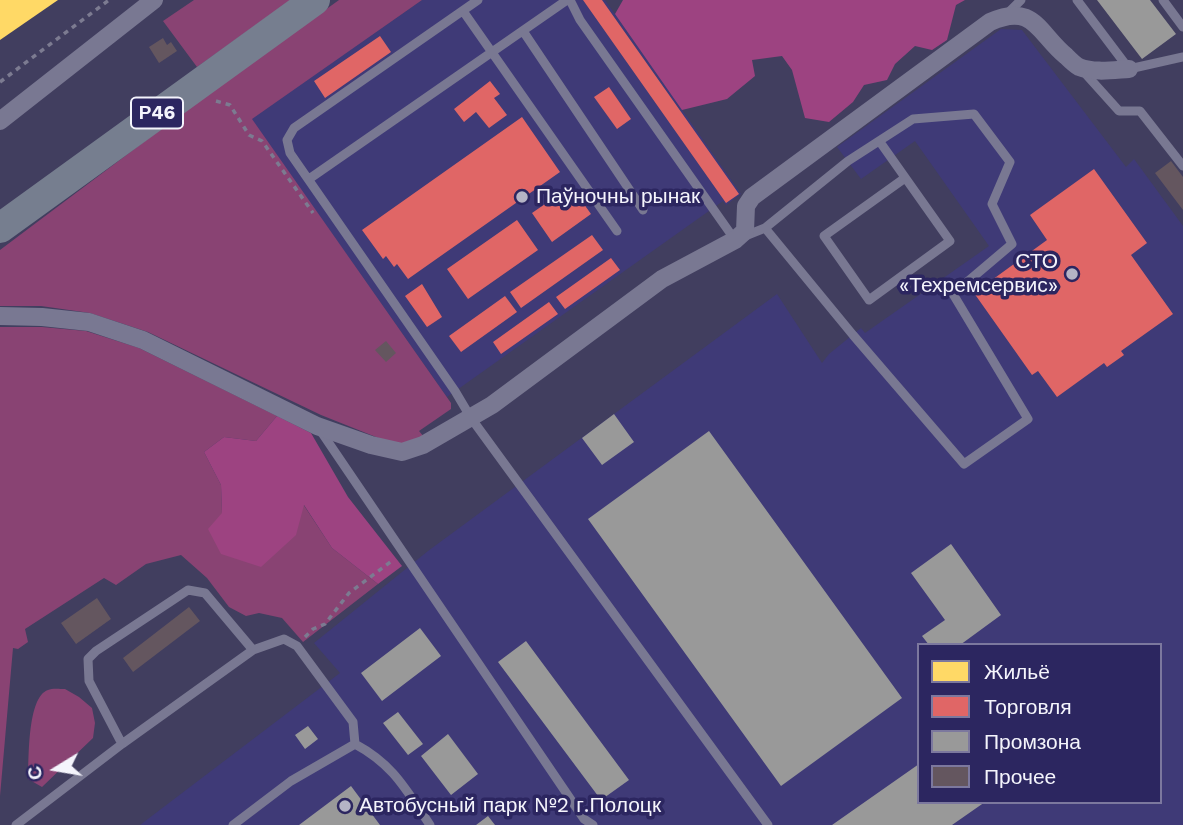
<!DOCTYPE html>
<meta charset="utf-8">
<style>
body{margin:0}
#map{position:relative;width:1183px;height:825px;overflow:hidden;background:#413e5f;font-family:"Work Sans",sans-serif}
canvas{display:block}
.legend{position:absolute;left:917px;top:643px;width:245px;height:161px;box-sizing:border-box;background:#2c2660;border:2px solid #7c789e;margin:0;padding:9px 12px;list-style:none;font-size:21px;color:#f4f4fc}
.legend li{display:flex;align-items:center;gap:14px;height:35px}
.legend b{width:35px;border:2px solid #7c789e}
.north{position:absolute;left:21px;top:734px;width:70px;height:70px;-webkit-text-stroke:5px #2c2660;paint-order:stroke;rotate:259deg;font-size:19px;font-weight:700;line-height:28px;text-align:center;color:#f4f4fc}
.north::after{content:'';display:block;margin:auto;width:24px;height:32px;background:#f4f4fc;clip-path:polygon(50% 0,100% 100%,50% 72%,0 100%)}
</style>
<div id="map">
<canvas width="1183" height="825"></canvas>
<ul class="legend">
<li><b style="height:19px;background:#ffd966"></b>Жильё</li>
<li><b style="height:19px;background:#e06666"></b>Торговля</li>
<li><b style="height:19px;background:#999"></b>Промзона</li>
<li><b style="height:19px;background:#64565f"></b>Прочее</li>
</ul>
<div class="north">С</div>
</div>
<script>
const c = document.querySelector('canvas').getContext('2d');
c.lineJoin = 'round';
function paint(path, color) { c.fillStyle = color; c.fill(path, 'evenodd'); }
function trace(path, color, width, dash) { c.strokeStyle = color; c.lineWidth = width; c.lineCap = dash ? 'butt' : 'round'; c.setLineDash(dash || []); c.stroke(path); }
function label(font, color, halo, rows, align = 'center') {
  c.font = font + ' "Work Sans",sans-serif'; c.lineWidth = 7; c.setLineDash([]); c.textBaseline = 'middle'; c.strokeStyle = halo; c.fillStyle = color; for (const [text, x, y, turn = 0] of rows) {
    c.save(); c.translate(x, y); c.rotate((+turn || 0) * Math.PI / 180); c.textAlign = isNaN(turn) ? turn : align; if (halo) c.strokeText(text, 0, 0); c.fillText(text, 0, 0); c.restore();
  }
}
paint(new Path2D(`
 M422,0H605L741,194L726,205L723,201L447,397L251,119Z
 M1001,29L1022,30L1126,167L1134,159L1183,226V825H140L340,673L314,643L428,551L777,294L822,363L829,354L861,328L865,333L989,246L915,141L861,179L837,147ZM919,645H1160V802H919Z`), '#3f3a77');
paint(new Path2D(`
 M194,0H291L197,67L163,21Z
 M339,0H422L252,119L451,403V409L419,431L424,437L403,444L381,439L321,415L148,332L90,313L41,306H0V250L193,105Z
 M0,327H42L86,331L139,348L277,416L256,441L224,437L204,452L221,485L222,513L303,504L332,548L378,584L303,642L282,618L259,613L246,616L229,607L207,578L181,555L146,564L116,585L104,578L25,629L28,642L18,649L13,648L0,796Z
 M65,689L79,697L92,708L95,723L93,738L42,787L28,779C29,760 27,697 48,690C52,688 60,689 65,689Z`), '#894373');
paint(new Path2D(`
 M623,0H965L956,5L947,40L932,50L915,46L895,64L887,80L864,85L853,102L829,122L805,118L792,70L782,56L752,60L755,76L727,99L682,110L615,14Z
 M277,416L311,433L348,497L402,566L378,584L332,548L304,505L296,535L261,567L221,554L208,529L222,513L221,485L204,452L224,437L256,441Z`), '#9d4381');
paint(new Path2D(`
 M0,0H58L0,40Z`), '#ffd966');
paint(new Path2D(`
 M583,0H602L739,194L726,203Z
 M380,36L391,52L325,98L314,81Z
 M490,81L500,94L494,98L507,115L489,128L476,112L464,122L454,109Z
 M609,87L631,119L617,129L594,97Z
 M522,117L560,172L408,279L397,264L394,267L386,256L383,259L362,230Z
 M1094,169L1147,243L1131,255L1173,314L1121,351L1124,355L1107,367L1104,363L1057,397L1038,371L1032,375L974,293L1047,240L1030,215Z
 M571,186L591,214L552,242L532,213Z
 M517,220L538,250L468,299L447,269Z
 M592,235L603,250L521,308L510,292Z
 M611,258L620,270L565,309L556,297Z
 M422,284L442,317L427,327L405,296Z
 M505,296L517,312L461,352L449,336Z
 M549,302L558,314L501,354L493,342Z`), '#e06666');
paint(new Path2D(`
 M1097,0H1150L1176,34L1142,59Z
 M614,414L634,442L602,465L582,438Z
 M709,431L902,698L781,786L588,519Z
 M951,544L1001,615L960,645H929L922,636L945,620L911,573Z
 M420,628L441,656L382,701L361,673Z
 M526,641L629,780L601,800L498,662Z
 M398,712L423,744L408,755L383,723Z
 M308,726L318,739L305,749L295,735Z
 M448,734L478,774L451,795L421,756Z
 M919,764V802H985L952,825H832Z
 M351,786L380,825H299Z
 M488,816L495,825H476Z`), '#999');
paint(new Path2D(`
 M163,38L167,45L171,42L177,51L159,63L149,47Z
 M1171,161L1183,177V210L1155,173Z
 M386,341L396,353L386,362L375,350Z
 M97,598L111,619L76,644L61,623Z
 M189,607L200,621L133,672L123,658Z`), '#64565f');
trace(new Path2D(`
 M0,82L109,0
 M216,101L230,105L249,135L262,141L313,213
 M305,637L313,629L325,624L349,593L393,560`), '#7c7b91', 3.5, [5, 5]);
trace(new Path2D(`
 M478,0L294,128L287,140L290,153L455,391L471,418L768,825
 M570,0L580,20L735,240L765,228L848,161L913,119L974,114L1010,162L992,204L1012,244L953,294L1028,419L964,464L853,335L765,228
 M1077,0L1129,69L1183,57
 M1163,0L1183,27
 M463,11L617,231
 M1008,13L1021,0
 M523,31L643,210
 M1083,71L1119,111H1140L1183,166
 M880,142C903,175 927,208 950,241L869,300L824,236L905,178
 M309,179L567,0
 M320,430L584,819L593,825
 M122,744L89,681L88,659L96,651L188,590L205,593L253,650
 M16,825L122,744L253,650L284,639L297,646L353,722L355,744C394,765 406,790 430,825
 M233,825L291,781L355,744`), '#797892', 9);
trace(new Path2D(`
 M0,121L154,0
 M0,316L42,317L89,322L143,340L317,426L371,445L402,452L423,445L492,405L662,279L735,240L745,231L746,206L752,197L990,22C1034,2 1038,33 1066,56C1070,60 1075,65 1079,67C1094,73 1113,70 1129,69`), '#797892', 18);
trace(new Path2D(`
 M0,228L315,0`), '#767e8f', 30);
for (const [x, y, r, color] of [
 [522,197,7,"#b5b4c5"],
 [1072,274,7,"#b5b4c5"],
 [345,806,7,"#b5b4c5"]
]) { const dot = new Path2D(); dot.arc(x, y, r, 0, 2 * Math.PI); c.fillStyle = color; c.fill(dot); trace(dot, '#2c2660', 2.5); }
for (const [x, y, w] of [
 [157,113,52]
]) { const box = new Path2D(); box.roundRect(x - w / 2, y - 15.5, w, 31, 5); c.fillStyle = '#2c2660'; c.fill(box); trace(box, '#f4f4fc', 2); }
label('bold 19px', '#f4f4fc', null, [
 ["Р46",157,113]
]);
label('21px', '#f4f4fc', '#2c2660', [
 ["Паўночны рынак",536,197],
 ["СТО",1058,262,"right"],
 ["«Техремсервис»",1058,286,"right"],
 ["Автобусный парк №2 г.Полоцк",359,806]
], 'left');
</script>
